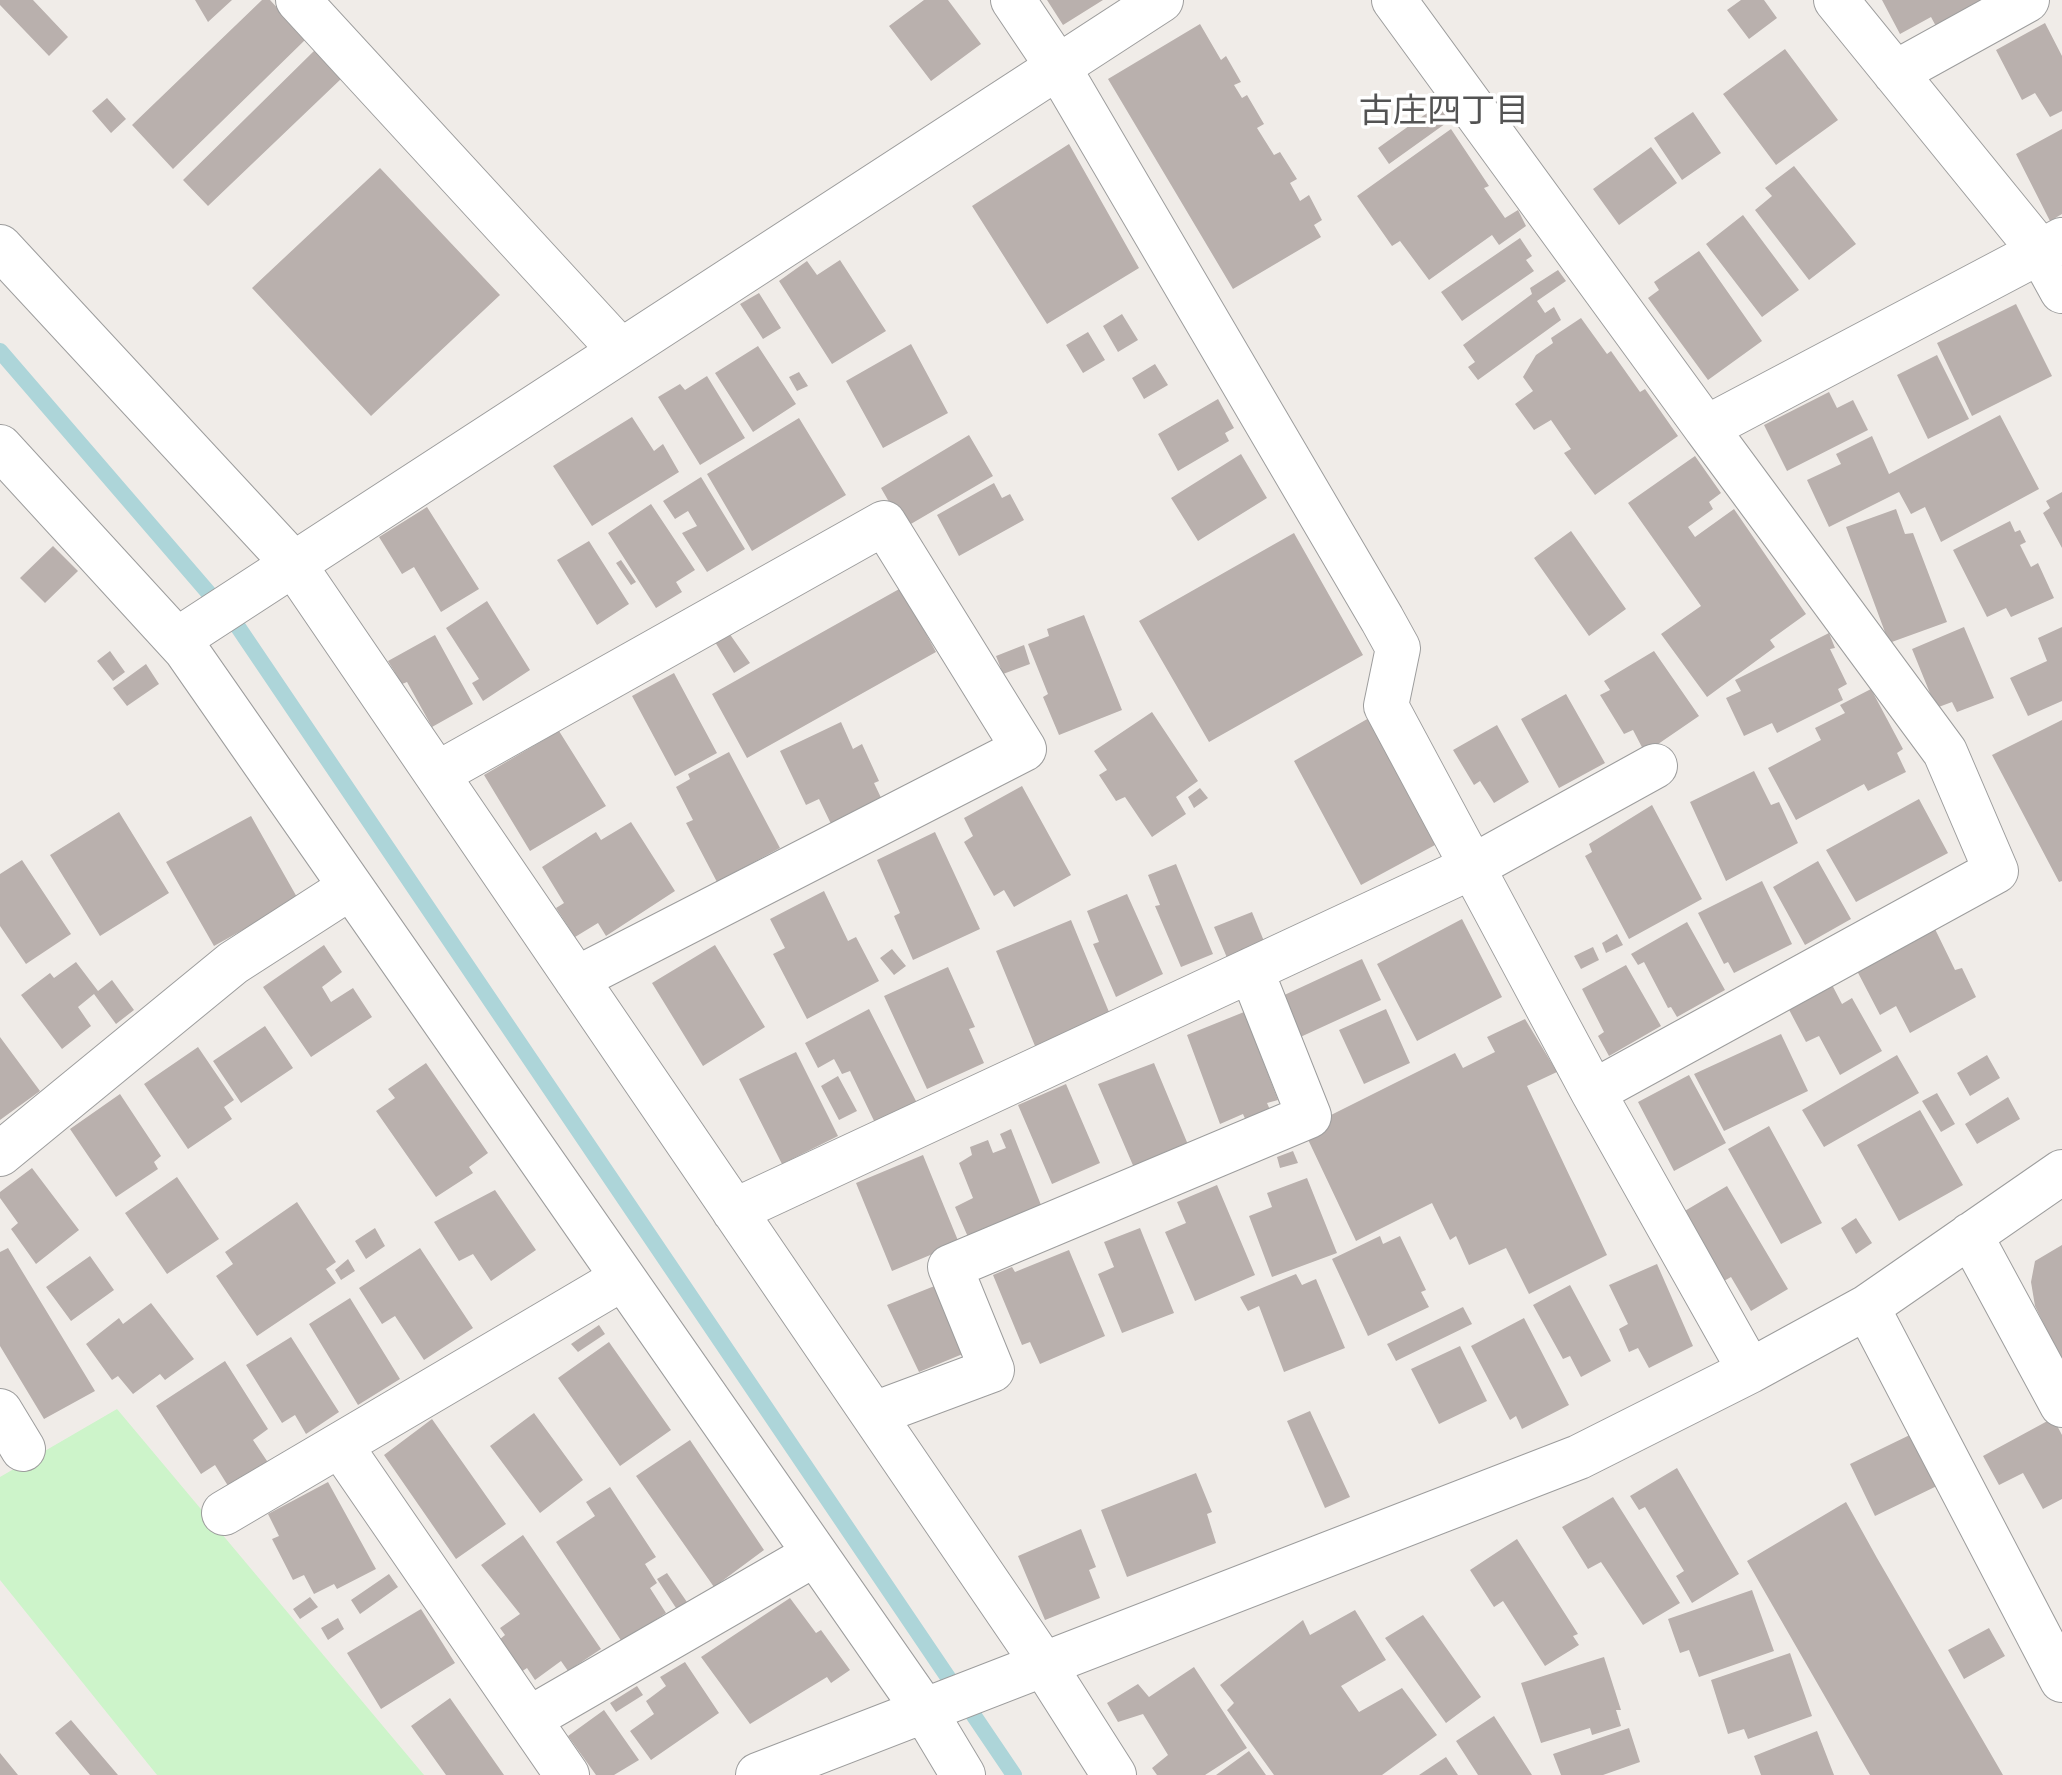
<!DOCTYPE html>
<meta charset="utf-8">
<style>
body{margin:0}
canvas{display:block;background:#f0ece8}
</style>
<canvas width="2062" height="1775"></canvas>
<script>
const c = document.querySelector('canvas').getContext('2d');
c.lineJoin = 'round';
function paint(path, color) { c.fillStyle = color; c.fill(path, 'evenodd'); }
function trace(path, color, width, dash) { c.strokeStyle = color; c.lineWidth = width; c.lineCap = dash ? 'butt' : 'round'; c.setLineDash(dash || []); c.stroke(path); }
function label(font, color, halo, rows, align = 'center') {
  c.font = font + ' "Alegreya Sans","Noto Sans JP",sans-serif'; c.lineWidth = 7; c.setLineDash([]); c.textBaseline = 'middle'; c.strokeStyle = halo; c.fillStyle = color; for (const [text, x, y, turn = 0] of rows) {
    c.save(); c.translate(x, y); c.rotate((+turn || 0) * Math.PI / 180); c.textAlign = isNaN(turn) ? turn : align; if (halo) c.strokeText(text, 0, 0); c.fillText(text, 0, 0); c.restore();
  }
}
paint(new Path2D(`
 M117,1409L424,1775H157L0,1580V1477Z`), '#cdf4ca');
trace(new Path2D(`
 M0,351L238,627L1014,1775`), '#add5d9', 16);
paint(new Path2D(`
 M0,0H33L68,37L49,56L0,5Z
 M195,0H232L208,22Z
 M262,0H270L306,39L173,169L132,125Z
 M924,0H948L981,44L931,81L889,26Z
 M1047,0H1103L1063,25Z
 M1741,0H1764L1777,18L1749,39L1727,10Z
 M1882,0H1992L1938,30L1931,17L1900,34Z
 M2045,23L2062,56V111L2050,117L2035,93L2022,100L1996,50Z
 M1200,24L1221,60L1226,56L1241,82L1234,85L1242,98L1247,95L1264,124L1257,128L1274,155L1280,152L1297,179L1290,183L1300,201L1309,195L1322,220L1314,225L1321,237L1233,289L1108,79Z
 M316,49L342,78L208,206L183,180Z
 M1785,49L1838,120L1776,165L1723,94Z
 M107,98L126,119L111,133L92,111Z
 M1444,101L1456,116L1389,164L1378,148Z
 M1693,112L1721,153L1682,180L1654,138Z
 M1451,129L1489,186L1484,188L1505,218L1518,210L1526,226L1499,245L1492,235L1429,280L1400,241L1392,246L1357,196Z
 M2062,129V214L2050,221L2016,154Z
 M1069,144L1139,268L1047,324L972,206Z
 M1651,147L1677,183L1619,225L1593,189Z
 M1794,166L1856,244L1809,280L1755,210L1772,196L1765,188Z
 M380,168L500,295L371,416L252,288Z
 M1743,215L1799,290L1762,317L1706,244Z
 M1520,238L1532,256L1526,260L1534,271L1462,321L1441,292Z
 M1699,251L1762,341L1708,380L1648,298L1659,290L1654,282Z
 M840,260L886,331L832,364L779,281L807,261L817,275Z
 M1558,270L1566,281L1537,301L1545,313L1554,307L1561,320L1478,380L1468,367L1475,362L1463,345L1532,294L1530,288Z
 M759,293L781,328L763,339L740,304Z
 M2016,304L2052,376L1972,416L1937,343Z
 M1122,314L1138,340L1118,352L1103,326Z
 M1581,318L1607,354L1611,351L1640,392L1645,389L1678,436L1595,495L1564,453L1571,449L1551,420L1534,430L1515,404L1533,391L1523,377L1536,355L1553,343L1551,338Z
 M1088,332L1105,360L1083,373L1066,345Z
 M911,344L948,413L883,448L846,381Z
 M758,346L796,404L753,432L715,373Z
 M1937,355L1969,419L1928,439L1897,375Z
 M1155,364L1168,385L1144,399L1132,378Z
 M799,372L808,386L797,391L789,377Z
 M707,376L745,438L700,465L658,397L680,384L685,390Z
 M1829,392L1837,408L1853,400L1868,430L1787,471L1764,425Z
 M1218,399L1234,428L1225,433L1229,441L1178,471L1158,434Z
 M2000,415L2039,489L1941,542L1925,507L1911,514L1899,492L1829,527L1807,480L1841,464L1836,454L1872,436L1889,474Z
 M632,417L654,451L663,444L679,472L592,526L553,466Z
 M799,418L846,495L752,551L707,474Z
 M969,435L993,476L904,528L881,488Z
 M1241,454L1267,498L1198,541L1171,498Z
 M1695,456L1721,493L1709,502L1713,509L1688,527L1695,537L1734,509L1806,614L1770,640L1775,647L1707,697L1661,634L1701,606L1628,503Z
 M701,477L745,549L707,572L682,533L697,526L688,511L675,519L663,501Z
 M994,483L1002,498L1010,494L1024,520L959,556L937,515Z
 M2062,492V548L2043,513L2050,508L2046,501Z
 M651,504L695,570L676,582L682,592L656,608L608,533Z
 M427,507L479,589L441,612L414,567L402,574L379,537Z
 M1896,509L1905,534L1913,533L1947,622L1889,643L1846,527Z
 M2010,521L2015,532L2020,530L2026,542L2020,545L2031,567L2038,563L2054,598L2011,617L2006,608L1987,617L1953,550Z
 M1571,531L1626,609L1589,636L1534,558Z
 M1294,533L1363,655L1209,742L1139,621Z
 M589,541L629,604L597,625L557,560Z
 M53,546L78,571L45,603L20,578Z
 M621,560L636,582L631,585L616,563Z
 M901,588L936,652L747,758L712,694Z
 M487,601L530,670L483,701L472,683L479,679L446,628Z
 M1084,615L1122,710L1059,735L1043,697L1048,694L1028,644L1049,636L1047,629Z
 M1964,627L1994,698L1957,712L1952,702L1936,708L1912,649Z
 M2062,627V701L2028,716L2010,678L2047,661L2038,638Z
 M729,633L750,663L734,673L715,642Z
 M1829,633L1835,648L1830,649L1847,684L1838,689L1843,700L1777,733L1772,723L1744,736L1726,698L1741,691L1735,680Z
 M435,635L473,704L432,727L407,682L402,684L388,661Z
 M1024,645L1030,664L1003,674L996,656Z
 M110,651L125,672L113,681L97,661Z
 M1654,651L1699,716L1645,753L1633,730L1624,734L1600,695L1610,690L1604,681Z
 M146,664L159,684L127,706L113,688Z
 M674,673L717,753L675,776L632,696Z
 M1871,689L1903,749L1897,753L1906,772L1868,791L1864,784L1796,820L1768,768L1821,740L1815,728L1845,713L1840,705Z
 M1566,694L1605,763L1559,788L1521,719Z
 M1152,712L1198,781L1176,797L1186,814L1152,837L1125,797L1116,801L1099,775L1107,770L1094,751Z
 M1369,718L1435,845L1361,885L1294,761Z
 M2062,720V881L2059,882L1992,755Z
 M841,722L853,749L862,744L879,781L874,783L884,804L833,828L819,799L806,805L780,751Z
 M1497,725L1529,782L1494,803L1480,781L1474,785L1453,750Z
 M559,731L606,806L530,851L484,775Z
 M729,752L780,848L717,882L686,823L693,820L676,787L690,779L688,774Z
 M1754,771L1771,805L1779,802L1798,843L1726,881L1690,802Z
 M1022,786L1071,875L1014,907L1004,890L994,896L964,842L973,836L964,818Z
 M1200,788L1208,798L1194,808L1188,797Z
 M1919,799L1948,853L1856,902L1826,850Z
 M1652,805L1702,899L1629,939L1585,856L1592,852L1589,844Z
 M119,812L169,893L100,936L50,855Z
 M251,816L298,899L214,946L166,862Z
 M631,822L675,891L606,936L598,923L575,937L556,908L564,903L542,867L596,832L601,840Z
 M935,832L980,929L913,960L894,916L900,913L877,860Z
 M22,860L71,934L26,964L0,926V874Z
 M1818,861L1851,919L1805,945L1773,887Z
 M1176,864L1213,954L1181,967L1155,906L1160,905L1148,875Z
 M1762,881L1792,944L1734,973L1728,962L1724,964L1698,913Z
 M824,891L848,941L856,937L879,981L807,1019L773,954L785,948L770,919Z
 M1127,894L1163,974L1116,997L1093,944L1099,942L1087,911Z
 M1252,912L1266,946L1228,960L1214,927Z
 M1462,919L1502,997L1417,1041L1377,964Z
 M1071,920L1109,1012L1035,1046L996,951Z
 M1687,922L1725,990L1677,1017L1671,1007L1668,1008L1644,962L1638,965L1631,954Z
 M1934,927L1955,970L1962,968L1976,997L1910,1033L1896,1006L1880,1015L1855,967Z
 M1617,934L1623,945L1606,953L1602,943Z
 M324,945L342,972L322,987L331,1002L353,988L372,1017L311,1057L263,987Z
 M715,945L765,1027L703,1066L652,983Z
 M1593,947L1599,960L1581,969L1574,956Z
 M892,949L906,966L894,975L880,958Z
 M1362,959L1381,1000L1283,1045L1265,1004Z
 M76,962L98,991L112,980L134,1010L116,1024L94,994L78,1007L91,1026L62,1049L21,995L50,973L54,978Z
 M1626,965L1661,1026L1609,1056L1598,1036L1604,1032L1582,989Z
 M948,967L975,1027L969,1029L984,1063L927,1089L884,996Z
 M1830,981L1842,1004L1852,998L1882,1051L1840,1075L1819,1036L1806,1042L1786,1004Z
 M869,1009L918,1105L876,1125L850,1071L842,1074L834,1059L818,1068L805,1043Z
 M1386,1009L1410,1063L1364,1084L1339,1030Z
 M1244,1012L1278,1100L1267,1103L1271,1112L1246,1121L1243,1114L1220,1124L1187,1035Z
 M1525,1019L1557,1072L1527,1086L1607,1255L1529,1294L1506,1248L1469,1265L1456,1236L1450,1240L1432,1203L1356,1241L1303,1129L1455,1053L1463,1068L1495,1052L1487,1037Z
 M265,1026L293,1068L241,1103L213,1061Z
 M1781,1034L1808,1091L1724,1131L1694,1074Z
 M0,1037L40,1091L0,1120Z
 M198,1047L234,1100L224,1107L232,1119L188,1149L144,1084Z
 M796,1052L838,1136L782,1164L739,1079Z
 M1897,1055L1919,1093L1824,1147L1802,1110Z
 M1987,1055L2000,1078L1970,1096L1957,1073Z
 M426,1063L488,1153L469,1167L473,1173L436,1197L376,1111L395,1098L388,1089Z
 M1154,1063L1189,1147L1135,1170L1098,1084Z
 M1689,1075L1726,1143L1674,1171L1638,1102Z
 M838,1076L857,1111L839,1120L821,1086Z
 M1066,1084L1100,1163L1052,1184L1018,1105Z
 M1937,1093L1955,1124L1941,1132L1922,1101Z
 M120,1094L161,1156L154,1162L158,1169L116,1197L70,1129Z
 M2008,1097L2020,1119L1977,1144L1965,1124Z
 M1920,1110L1963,1185L1899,1221L1857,1145Z
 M1769,1126L1822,1223L1781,1244L1728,1149Z
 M1011,1129L1041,1205L968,1237L955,1207L973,1198L959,1163L972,1155L970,1147L988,1140L993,1153L1006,1148L1000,1134Z
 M1293,1151L1298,1163L1280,1168L1277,1157Z
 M923,1155L959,1243L892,1271L856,1183Z
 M32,1168L79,1230L36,1264L11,1229L18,1223L0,1198V1192Z
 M177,1177L219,1239L167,1274L125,1213Z
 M1307,1178L1337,1253L1272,1277L1249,1216L1272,1207L1267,1193Z
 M1217,1185L1255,1275L1195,1301L1165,1232L1186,1223L1177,1202Z
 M1727,1186L1788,1289L1751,1311L1731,1277L1724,1281L1683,1212Z
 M495,1190L536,1250L491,1281L473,1254L459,1261L434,1222Z
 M297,1202L336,1262L326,1269L336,1283L257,1336L216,1276L233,1264L225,1252Z
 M1856,1218L1872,1243L1856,1254L1841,1228Z
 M375,1228L385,1246L366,1259L355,1241Z
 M1140,1228L1174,1313L1122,1333L1098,1274L1114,1267L1104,1242Z
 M1380,1236L1383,1244L1400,1236L1426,1290L1421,1292L1429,1307L1368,1336L1332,1259Z
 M2062,1245V1361L2035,1306L2031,1282L2035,1261Z
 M8,1248L95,1391L44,1419L0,1346V1252Z
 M420,1248L473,1328L424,1360L395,1316L382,1324L359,1288Z
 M1069,1250L1105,1336L1040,1364L1030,1342L1022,1345L993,1275L1012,1267L1015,1272Z
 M90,1256L114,1290L71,1321L46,1287Z
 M348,1259L355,1271L341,1280L335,1270Z
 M1657,1264L1693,1346L1649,1368L1638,1348L1629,1352L1619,1329L1628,1324L1609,1285Z
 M1296,1274L1302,1285L1316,1279L1345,1348L1284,1372L1259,1306L1248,1311L1240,1297Z
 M942,1283L970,1351L919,1372L887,1305Z
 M1570,1285L1611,1361L1581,1377L1570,1356L1563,1359L1533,1305Z
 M350,1298L400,1379L358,1405L309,1324Z
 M151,1303L194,1359L165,1380L160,1374L133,1394L118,1376L112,1380L86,1344L119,1318L123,1324Z
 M1463,1307L1472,1324L1396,1361L1387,1344Z
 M1524,1318L1569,1405L1522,1429L1516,1416L1510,1420L1471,1346Z
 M599,1325L605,1334L578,1352L571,1344Z
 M291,1337L339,1412L306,1434L295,1415L282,1423L246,1365Z
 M609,1342L671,1430L620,1466L558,1378Z
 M1460,1346L1487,1401L1439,1424L1411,1369Z
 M225,1361L268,1429L253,1440L269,1464L230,1489L215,1465L201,1474L156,1406Z
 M1310,1411L1350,1497L1325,1508L1287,1421Z
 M534,1413L583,1480L540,1513L490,1446Z
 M2053,1418L2062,1435V1499L2043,1509L2023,1473L1999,1485L1983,1456Z
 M432,1419L506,1524L456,1559L384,1455Z
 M1918,1431L1943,1483L1875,1516L1850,1464Z
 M690,1440L764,1550L714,1587L636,1476Z
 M1677,1468L1739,1574L1692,1603L1676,1576L1684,1571L1645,1507L1639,1510L1630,1496Z
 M1196,1473L1212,1512L1207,1514L1216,1543L1127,1577L1101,1510Z
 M328,1482L376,1569L337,1589L334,1584L314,1594L304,1575L293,1580L272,1539L279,1536L268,1514Z
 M610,1487L656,1557L645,1564L657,1583L650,1588L666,1613L622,1642L556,1542L595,1516L586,1502Z
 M1613,1497L1680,1603L1643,1625L1601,1562L1588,1569L1562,1527Z
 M1846,1502L1877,1558L2003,1775H1870L1747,1561Z
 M1081,1529L1096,1567L1089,1570L1100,1598L1045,1620L1018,1556Z
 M523,1535L601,1649L568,1671L561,1661L535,1680L527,1668L521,1672L499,1640L505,1635L500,1628L520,1614L481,1565Z
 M1517,1539L1578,1634L1573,1636L1579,1645L1545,1666L1503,1601L1494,1607L1470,1570Z
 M667,1573L689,1605L678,1611L657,1579Z
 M389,1574L398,1587L360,1614L351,1600Z
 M1752,1590L1774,1651L1699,1677L1689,1650L1680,1653L1668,1619Z
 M310,1597L318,1607L300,1619L293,1609Z
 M790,1598L816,1633L821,1630L850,1670L831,1683L827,1677L750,1724L701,1657Z
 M421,1609L455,1663L381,1709L347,1653Z
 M1355,1610L1386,1660L1341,1686L1359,1712L1402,1688L1437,1735L1382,1775H1274L1227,1710L1234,1703L1220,1685L1303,1620L1310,1635Z
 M1423,1615L1481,1697L1446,1723L1385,1638Z
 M338,1618L344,1629L328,1640L321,1628Z
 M1989,1628L2005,1656L1964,1679L1948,1650Z
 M1790,1653L1812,1716L1748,1739L1744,1729L1728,1734L1711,1680Z
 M1604,1657L1621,1710H1616L1621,1726L1592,1735L1590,1728L1541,1743L1521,1683Z
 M685,1662L719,1713L651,1760L630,1731L654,1714L646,1701L666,1686L660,1677Z
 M1194,1667L1247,1748L1205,1775H1157L1152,1768L1168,1755L1143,1714L1118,1722L1107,1703L1138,1684L1149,1697Z
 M637,1686L643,1695L616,1712L610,1703Z
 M450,1698L504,1775H446L411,1726Z
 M604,1710L639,1760L614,1775H596L568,1736Z
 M1494,1716L1532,1775H1478L1456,1741Z
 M71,1720L118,1775H90L55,1733Z
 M1629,1728L1640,1762L1603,1775H1561L1553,1754Z
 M1817,1731L1834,1775H1761L1754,1756Z
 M1249,1751L1266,1775H1216Z
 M0,1753L18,1775H0Z
 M1446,1757L1458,1775H1419Z`), '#b9b0ad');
const minor = new Path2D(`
 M298,0L620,350
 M1013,0L1058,67L1382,619L1398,648L1386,706L1593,1092L1750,1371
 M1394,0L1706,428L2062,240
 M1836,0L2040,251L2062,291
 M1895,73L2027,0
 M0,247L292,562L1044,1665L1114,1775
 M0,447L186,650L924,1710L963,1775
 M177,640L1161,0
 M437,774L884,523L1024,749L576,979
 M1593,1092L1996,871L1945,752L1706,428
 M0,1154L233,963L351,887
 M734,1211L1472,867L1655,766
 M1970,1235L2062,1405
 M1867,1307L2062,1680
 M0,1411L23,1449
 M874,1414L992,1370L950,1267L1309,1116L1251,970
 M340,1445L567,1775
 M224,1513L623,1278
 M529,1719L815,1554
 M758,1775L1579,1457L1750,1371L1867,1307L2062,1172`);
trace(minor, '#9d9d9d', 46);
trace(minor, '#fff', 44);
label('34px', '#535353', '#fff', [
 ["古庄四丁目",1444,112]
]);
</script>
